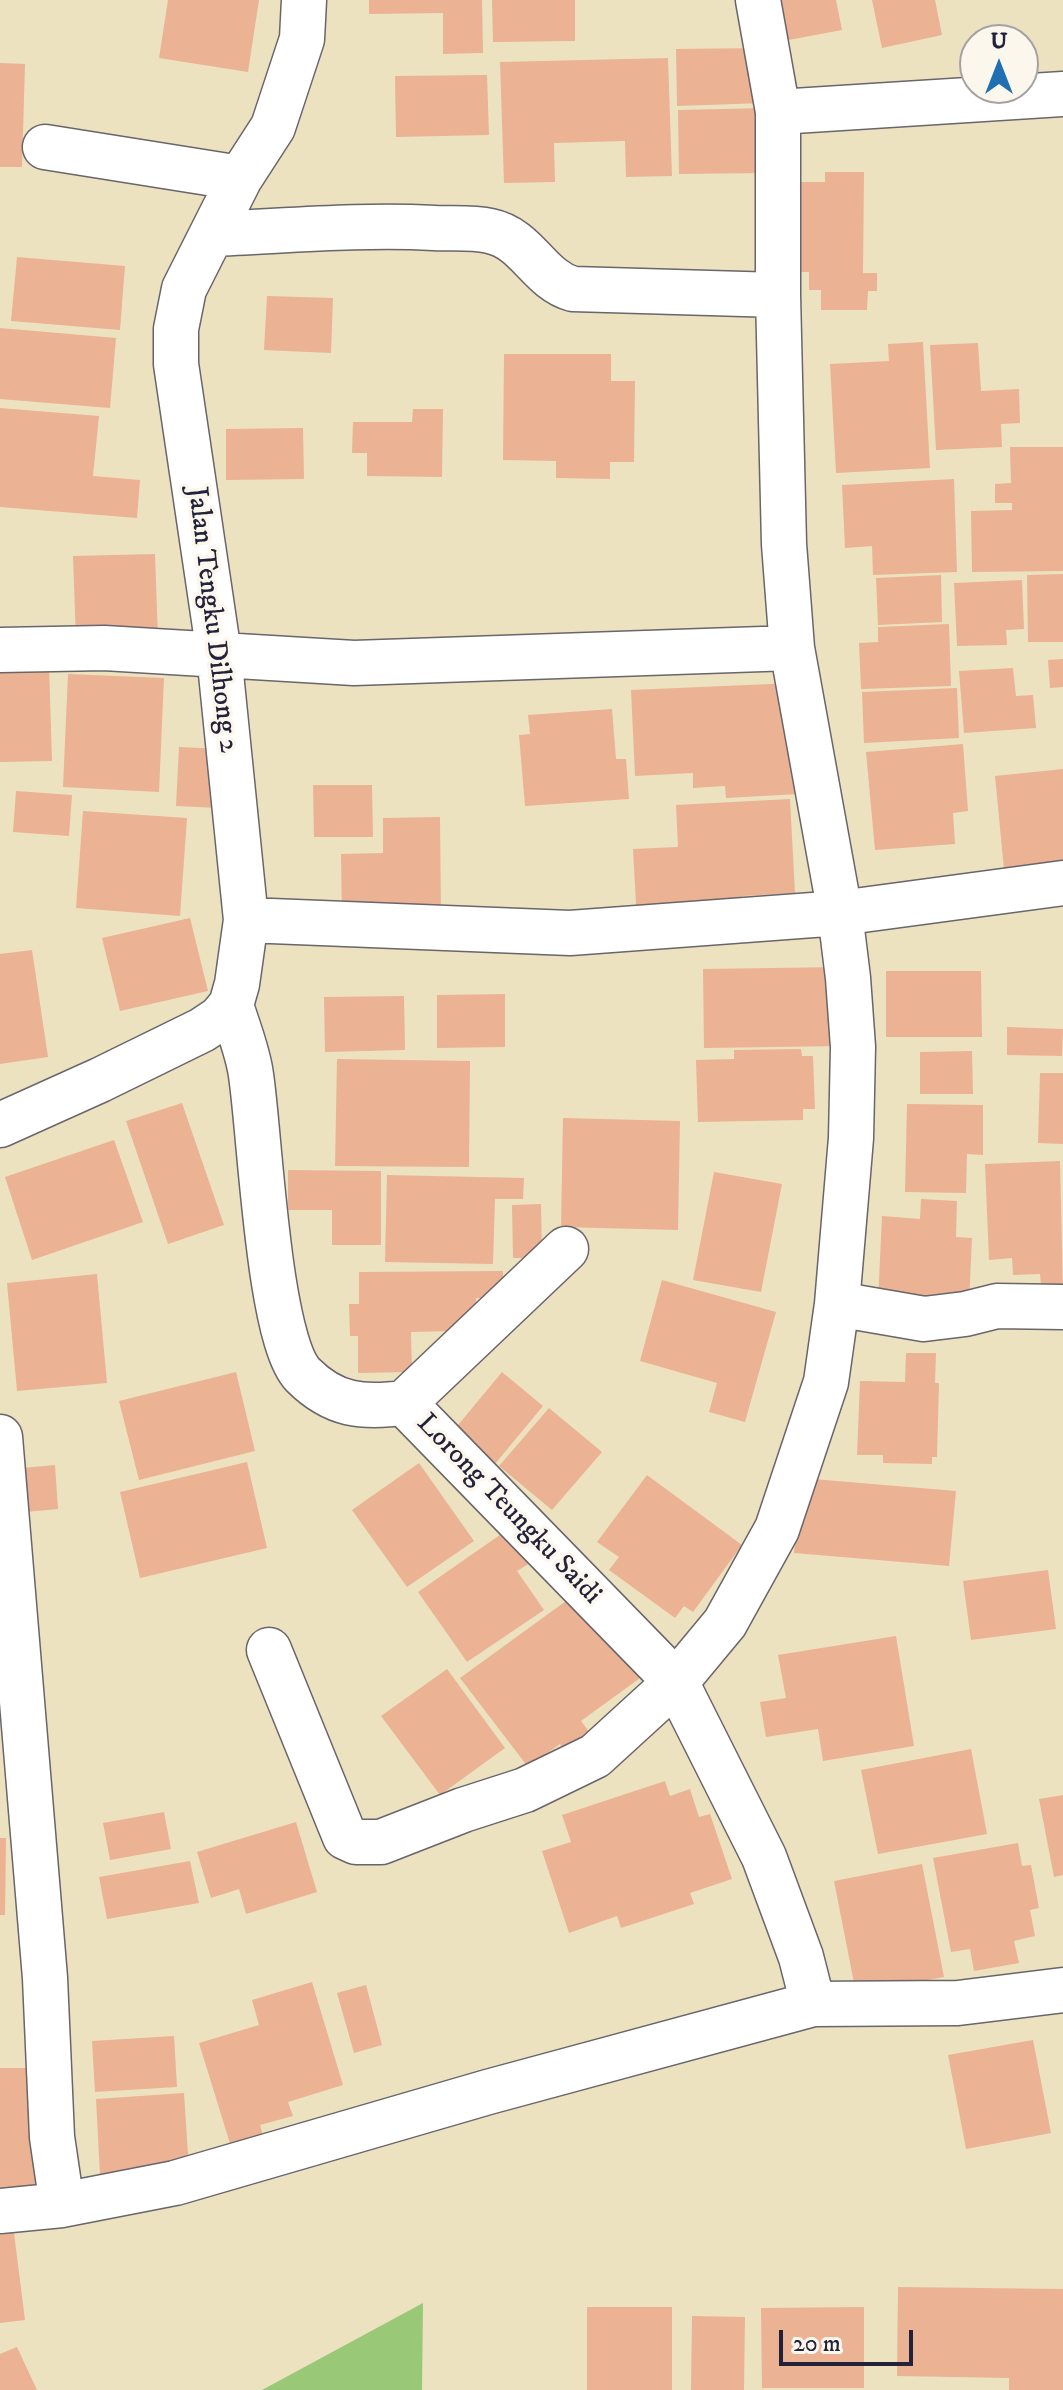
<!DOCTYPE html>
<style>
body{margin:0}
#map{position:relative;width:1063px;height:2390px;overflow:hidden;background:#ece2c0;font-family:"IM FELL DW Pica",serif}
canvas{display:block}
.north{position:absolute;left:959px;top:24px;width:80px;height:80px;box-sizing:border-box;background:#fbf7ec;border:2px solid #a4a2a5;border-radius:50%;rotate:0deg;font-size:22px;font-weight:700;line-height:32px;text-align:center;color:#22223b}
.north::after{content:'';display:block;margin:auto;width:28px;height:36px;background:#1f6fb2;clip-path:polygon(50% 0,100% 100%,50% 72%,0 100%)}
.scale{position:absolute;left:779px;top:2330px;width:134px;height:36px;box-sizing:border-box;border:4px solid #22223b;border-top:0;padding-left:10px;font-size:24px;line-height:28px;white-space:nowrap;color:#22223b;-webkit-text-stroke:6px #fbf7ec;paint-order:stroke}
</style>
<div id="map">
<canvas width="1063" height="2390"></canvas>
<div class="north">U</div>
<div class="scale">20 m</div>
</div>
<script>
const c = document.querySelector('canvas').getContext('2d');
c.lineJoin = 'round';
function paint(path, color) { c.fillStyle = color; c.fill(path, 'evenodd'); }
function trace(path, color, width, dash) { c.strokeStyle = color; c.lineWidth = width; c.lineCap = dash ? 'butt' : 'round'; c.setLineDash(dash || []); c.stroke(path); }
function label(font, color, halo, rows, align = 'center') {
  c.font = font + ' "IM FELL DW Pica",serif'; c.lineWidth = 7; c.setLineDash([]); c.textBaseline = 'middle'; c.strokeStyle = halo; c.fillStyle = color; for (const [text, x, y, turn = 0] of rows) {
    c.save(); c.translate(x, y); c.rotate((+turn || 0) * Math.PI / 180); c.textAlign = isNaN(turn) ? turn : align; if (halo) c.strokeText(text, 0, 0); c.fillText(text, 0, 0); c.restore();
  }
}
paint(new Path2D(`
 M423,2303L422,2390H262Z`), '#99c877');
paint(new Path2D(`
 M168,0H259L248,72L159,58Z
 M369,0H482L483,53L443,54V13L369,14Z
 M492,0H575V41L493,42Z
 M770,0H836L842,30L778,42Z
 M872,0H935L942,35L882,48Z
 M763,48L764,103L677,106L676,49Z
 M668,58L672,176L626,177L625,141L554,143L555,182L504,183L500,62Z
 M0,63L25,64L22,167H0Z
 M487,75L489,135L396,137L395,76Z
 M765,108L766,173L679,174L678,110Z
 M825,172H864L863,273H877V291H868L867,310H821V290H809V272H801V182H825Z
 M17,257L125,266L120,330L11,321Z
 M267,296L333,298L331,353L264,350Z
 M0,328L116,338L110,408L0,399Z
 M923,342L930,468L836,473L830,364L889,361L888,344Z
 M978,343L981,391L1019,389L1020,423L1001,424L1002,447L936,450L930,345Z
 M504,354H611V381H635L634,462H610V479L556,478V461L503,460Z
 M0,408L99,416L93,476L140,480L137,518L0,507Z
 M413,409H443L442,477L367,476V453H352L353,422H412Z
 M303,428L304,479L226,480V429Z
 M1010,447H1063V571L972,572L971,511L1012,510V503H995V484L1011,483Z
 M954,479L957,572L873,575L872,546L845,548L842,485Z
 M155,554L158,639L76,641L73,556Z
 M1063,574V642H1028L1027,575Z
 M941,575L942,622L878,625L876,578Z
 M1022,580L1024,629L1006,630L1007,645L957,646L954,583Z
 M949,624L951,686L861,689L859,643L878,642V627Z
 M1063,659V687L1050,688L1048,660Z
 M49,664L52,761L0,762V665Z
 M1013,668L1016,696L1033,695L1036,728L964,733L959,671Z
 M68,674L164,678L159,792L63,787Z
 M794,683L799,794L726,798L725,786L693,788V773L635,776L631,690Z
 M957,688L959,738L864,743L862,692Z
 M612,709L616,759H626L629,799L525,806L519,735L530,734L528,715Z
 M963,744L968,811L953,813L955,844L875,850L866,752Z
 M179,747L222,749L219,808L176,806Z
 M1063,769V864L1004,869L995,776Z
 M313,785H372L373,837H314Z
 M16,791L72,795L69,836L13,832Z
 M790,799L795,893L742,896V916L637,922L633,849L678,847L676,805Z
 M83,811L187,818L180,916L76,908Z
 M440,817L441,917L342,918L341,854L383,853V818Z
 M190,918L208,991L120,1011L102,938Z
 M32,950L48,1057L0,1064V954Z
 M842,967L843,1046L704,1048L703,969Z
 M886,971H981L982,1037H886Z
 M505,994V1047L437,1048V995Z
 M404,996L405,1050L325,1052L324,997Z
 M1007,1027L1063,1029L1062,1056L1007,1055Z
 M801,1049L802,1056H813L815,1109H803V1120L698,1122L696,1060L734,1059V1050Z
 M972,1051L973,1094H920V1052Z
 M337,1059L470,1061L469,1167L335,1166Z
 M1040,1073H1063V1144L1038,1143Z
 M182,1103L224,1225L168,1244L126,1121Z
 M907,1104L983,1105V1155L967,1154L966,1193L905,1192Z
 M563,1118L680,1121L678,1230L561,1227Z
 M114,1140L143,1222L32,1260L5,1177Z
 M1060,1161L1063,1295L1042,1296L1040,1274L1013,1275L1012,1258L989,1260L985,1164Z
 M288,1170L381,1171V1245H332V1210H288Z
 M714,1172L782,1184L761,1292L693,1280Z
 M387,1175L524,1178L523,1199H495L493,1264L385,1262Z
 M921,1199L957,1201L956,1237L972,1238L969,1303L878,1302L882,1216L920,1219Z
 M541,1204L542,1258H513L512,1205Z
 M503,1271V1298H476L477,1324H454V1331L411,1332L412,1372L358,1373V1336H350L349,1304H359V1272Z
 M97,1274L107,1383L17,1391L7,1283Z
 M662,1280L776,1312L745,1422L709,1412L717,1383L640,1361Z
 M906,1353H936L935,1383H939L937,1457H932V1464L883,1463V1455H857L860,1381L905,1382Z
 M236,1372L255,1451L139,1480L119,1401Z
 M502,1372L543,1406L490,1470L449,1436Z
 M549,1408L602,1452L552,1510L499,1466Z
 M247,1462L267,1548L140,1578L120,1492Z
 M419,1463L474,1541L407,1587L352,1510Z
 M55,1465L58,1509L26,1512L22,1468Z
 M647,1475L742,1545L693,1612L684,1606L675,1618L609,1570L619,1557L597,1542Z
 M801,1478L956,1491L949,1566L794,1553Z
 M507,1530L530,1563L517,1571L544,1610L467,1662L418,1592Z
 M1048,1570L1056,1629L971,1640L963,1581Z
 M577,1593L640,1678L581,1721L599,1745L574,1764L560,1744L528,1767L460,1678Z
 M896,1636L914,1746L823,1761L818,1729L766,1737L760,1702L786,1698L778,1655Z
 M447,1669L505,1748L440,1795L381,1716Z
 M971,1749L987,1834L878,1854L861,1770Z
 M665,1781L670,1796L690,1789L699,1817L710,1814L732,1879L690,1893L694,1904L621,1928L617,1916L569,1933L542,1851L571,1842L562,1815Z
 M1063,1795V1875L1054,1877L1039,1799Z
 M164,1812L171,1849L110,1860L103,1823Z
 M296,1822L317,1892L246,1914L239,1889L211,1898L197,1852Z
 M0,1838H6L5,1915H0Z
 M1018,1843L1022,1866L1031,1865L1039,1908L1030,1910L1035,1936L1014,1941L1019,1963L974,1971L970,1949L951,1952L933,1858Z
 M190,1861L199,1903L107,1919L99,1877Z
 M922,1864L944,1977L856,1993L834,1881Z
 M312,1982L343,2085L288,2102L293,2116L260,2125L264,2140L232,2150L199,2043L259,2025L252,2000Z
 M366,1985L382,2045L354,2053L337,1993Z
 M174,2036L177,2087L95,2092L92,2041Z
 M1033,2040L1051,2133L966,2149L948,2055Z
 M0,2068H43L42,2188H0Z
 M184,2093L189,2169L100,2175L96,2099Z
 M14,2233L25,2320L0,2323V2235Z
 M898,2287L1063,2289V2390H1009V2378L897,2376Z
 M587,2307H672V2390H587Z
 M864,2307V2388H762L761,2308Z
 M692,2316L745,2317L744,2390H691Z
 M17,2347L37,2390H0V2354Z`), '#ebb294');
const minor = new Path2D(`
 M778,112L1063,94
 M45,147L240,178
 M212,234C286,231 361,224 434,228C452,229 472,227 490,231C528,239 538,279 573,289L778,295
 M0,650L104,648L354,663L792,648
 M246,920L570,933L840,913L1063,883
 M231,1005C238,1028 248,1052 251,1075C260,1134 268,1339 303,1375C334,1406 362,1408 404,1403L676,1682L764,1857L801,1957L813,2004
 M0,1125L100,1080L202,1030L220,1018L231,1005L237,984L246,920L219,654L176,364V329L184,289L240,178L273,127L302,39L304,0
 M837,1304L924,1319L965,1314L997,1306L1063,1307
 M404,1403L566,1249
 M0,1437L45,1978L52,2137L62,2205
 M269,1650L345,1837L356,1842H381L463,1810L525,1790L595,1756L676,1682L725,1623L777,1529L826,1382L837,1304L851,1138L853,1047L848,978L840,913L792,648L784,544L778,295V112L758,0
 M0,2211L62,2205L175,2183L488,2092L813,2004L958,2003L1063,1990`);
trace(minor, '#69656a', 47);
trace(minor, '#fff', 44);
label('28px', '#22223b', '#fbf7ec', [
 ["Jalan Tengku Dilhong 2",211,620,83],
 ["Lorong Teungku Saidi",508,1510,46]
]);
</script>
